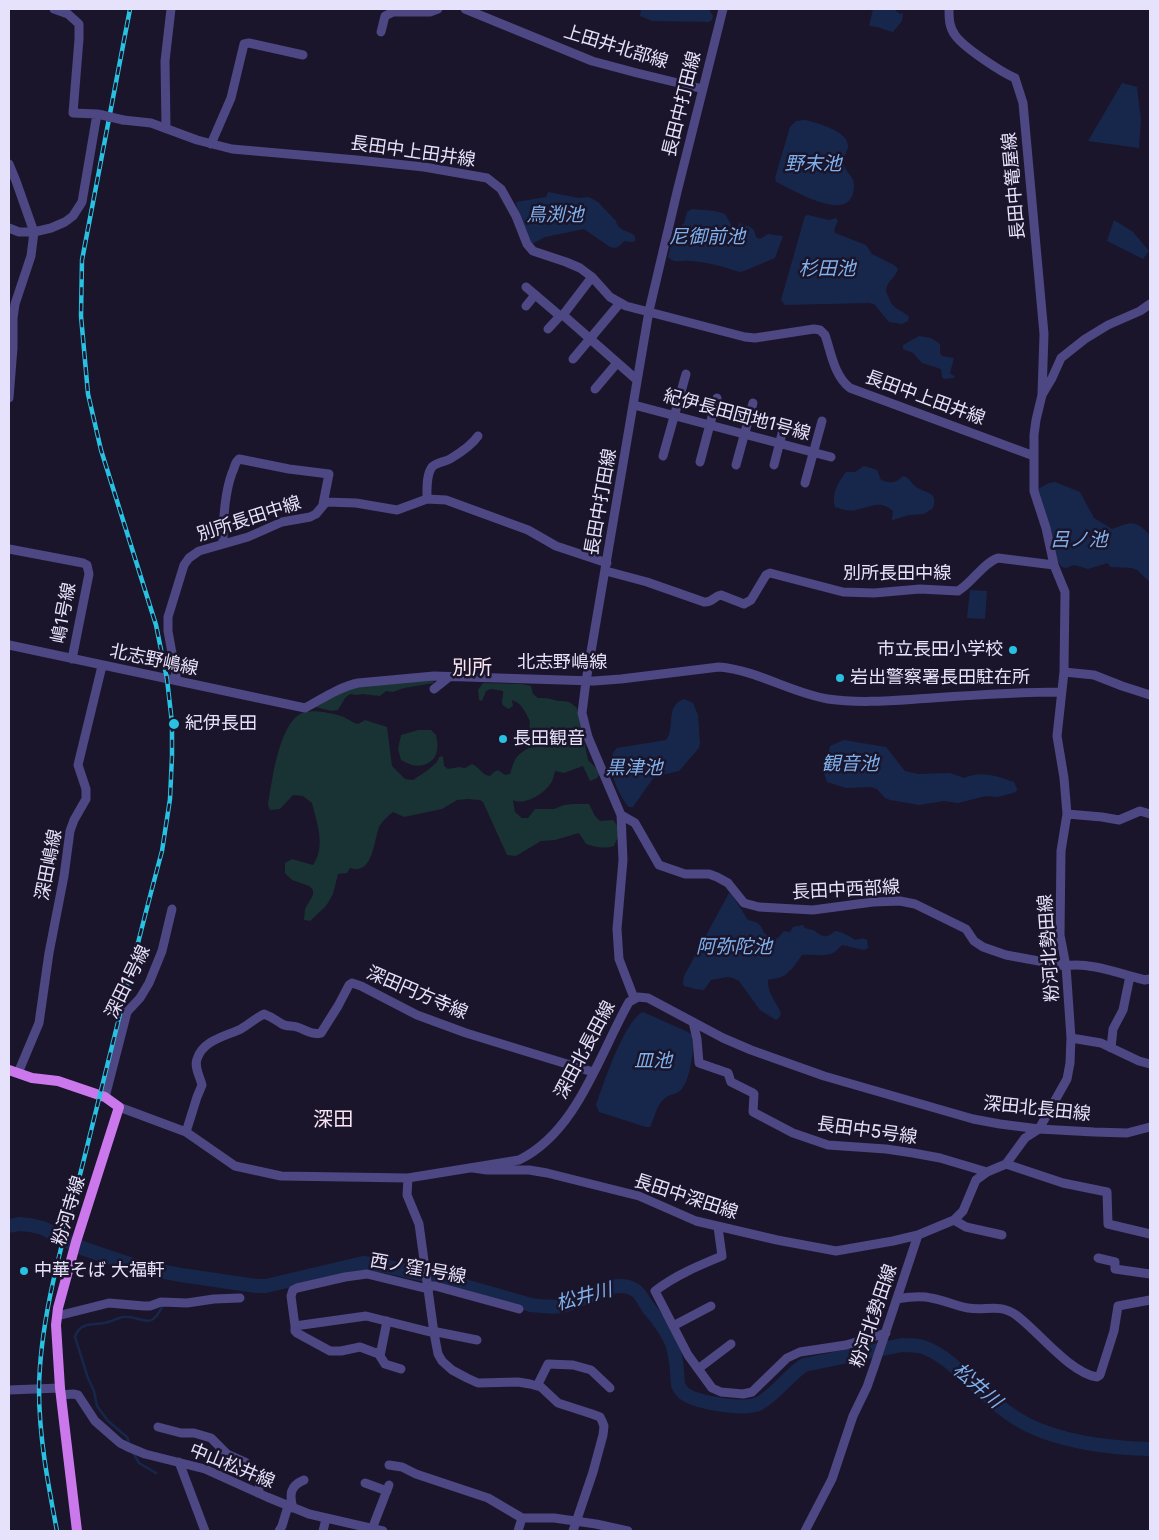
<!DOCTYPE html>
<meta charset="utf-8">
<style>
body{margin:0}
#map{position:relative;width:1159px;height:1540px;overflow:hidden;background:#1a152a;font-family:Inter,sans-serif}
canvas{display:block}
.frame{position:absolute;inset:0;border:10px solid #e7e2fb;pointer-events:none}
</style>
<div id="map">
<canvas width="1159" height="1540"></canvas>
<div class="frame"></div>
</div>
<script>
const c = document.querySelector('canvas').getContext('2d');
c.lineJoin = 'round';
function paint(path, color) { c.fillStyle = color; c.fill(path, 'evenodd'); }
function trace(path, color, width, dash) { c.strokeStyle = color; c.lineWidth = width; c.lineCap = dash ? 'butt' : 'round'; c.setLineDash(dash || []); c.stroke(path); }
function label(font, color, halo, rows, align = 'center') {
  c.font = font + ' Inter,"Noto Sans JP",sans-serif'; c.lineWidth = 5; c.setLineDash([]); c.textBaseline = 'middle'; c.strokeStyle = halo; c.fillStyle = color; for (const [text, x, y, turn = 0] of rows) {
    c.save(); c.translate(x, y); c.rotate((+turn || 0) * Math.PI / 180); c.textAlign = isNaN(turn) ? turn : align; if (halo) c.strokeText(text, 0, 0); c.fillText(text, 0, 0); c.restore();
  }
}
paint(new Path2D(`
 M430,680L433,681L434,683L404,688L393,692L386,691L380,696L362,694L357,695L350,694L345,698L338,710L332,711L315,707L325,700L357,686Z
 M483,683L522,684L531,686L533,694L538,698C544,698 548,698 554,700C567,703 566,698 577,708L588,760L597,769L599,775L597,778L590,781L583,766L564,773L555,771C554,775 553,780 551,783C545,793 525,806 513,800L515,812L522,818H528L535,809H554L564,805L573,804H589L595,816L600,821L613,820C622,830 619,835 614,846C604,849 595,847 586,844L579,833L555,840L541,841L516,856L507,855L483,802L480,800L467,799L457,800L442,809L404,817L393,812C387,817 382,821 379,827C374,840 373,876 350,868L347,873L338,874L333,894L326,906L310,921L304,920L305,909L313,895V890L309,886L292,880L285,873V863L292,859L313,865C326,846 317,824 312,803L303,796L293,795L280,809L270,810L268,805C272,782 279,717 306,712C315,710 331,713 341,716C347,718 351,722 358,724L365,720L387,727L392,766L405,779L413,780L428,770L437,762L439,757L443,756L444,766L448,769L459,767L465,768L472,764C479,767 482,775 490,776L494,772L498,770L505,775L510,774C514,761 515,755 529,748C533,739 528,730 530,721C525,712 522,703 512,700L513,706L509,709C497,703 504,701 503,691L491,689L486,691L482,701L479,700L478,690Z
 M418,730H431L436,735C437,740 438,746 437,751C435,762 423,768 412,765C409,764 405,762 401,760L398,749L401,735Z`), '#193233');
paint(new Path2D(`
 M641,9H709L713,16L712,20L709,22L652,21L640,16Z
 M873,9H896L895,10L900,14L903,13L902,21L893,32C884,30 878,26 869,26Z
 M1122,83L1137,87L1141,120L1139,148L1088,141Z
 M805,120C817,123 849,131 848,147C847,153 842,158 844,165C846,173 854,176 854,185C854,228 794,190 776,182L775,178L790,127L796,121Z
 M548,192L579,198L589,197L598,202L616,221C618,231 628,230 635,236V241L632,242L624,241C619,247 617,249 610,247L584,229L545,237L532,244L530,243L518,212L516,202L546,197Z
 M692,209L715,211L725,214L732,226L737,227L740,223L750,227L754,230L756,237L760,239L768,234L783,236L775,258L744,271L740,272C724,267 707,262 690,261C680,260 675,264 668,257L675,230L684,223L687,212Z
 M808,215L829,220L836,218L838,221L834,230L835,233L866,245L872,254L894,265L898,269C896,277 890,279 887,286C885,292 887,293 889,298C893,310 901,309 909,317L908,321L902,324L889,322L874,304L869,303L785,305L781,300L805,216Z
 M1114,220L1133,232L1149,251L1143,259L1107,241Z
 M919,336L931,338L940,344V353L942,356L954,358L950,373L955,377L954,378L944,379L942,377L941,369L922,363L913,353L903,349V345Z
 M864,466L877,470L881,480C892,484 895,483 903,476C910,478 910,482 915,486C924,494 939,490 933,508L924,514L909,515L893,520H892L893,511C881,500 873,506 859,509C851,512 843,510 835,507C831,493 838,483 846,472H855Z
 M1055,482L1080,492L1094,518L1112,529C1132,522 1134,519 1150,535V582L1137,570L1132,568L1110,567L1108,563L1088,569L1074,565L1066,568L1062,567L1056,560L1038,489L1049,483Z
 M970,590L987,591L985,619L967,618Z
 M684,699L693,703L698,715L700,744L699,748L679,771L654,777L633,807H629C618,796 603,760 617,748L666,740C676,728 664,706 684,699Z
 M844,740L886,747L905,771L918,774L950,773L964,778C981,770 998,776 1014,782L1017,789L1016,792L998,797L986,796L958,803L944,801L919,805L890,800L885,798L877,789L871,787L846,788L827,782L824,773L830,746Z
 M729,893L732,895L748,920C758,922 761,924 764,933L774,939L778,938L784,931L790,932L793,927L803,925L805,928C807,929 810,929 813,930C823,936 825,940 835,931C843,932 849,936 855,940C860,939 862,937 867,940L868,948L864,950L842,945C840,947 838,949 836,951C827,958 812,954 802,955C797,962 791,972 783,976C779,979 773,978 768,980C767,993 777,1003 781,1013L779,1018L776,1020L760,1010L739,981L733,978L728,977L711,980L704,990L695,989L684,986L683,983L684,976Z
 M643,1012L688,1032L692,1035C695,1048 690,1081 681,1090C676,1095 668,1094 664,1099C656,1106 655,1118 650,1127H646L602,1113L599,1112L596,1105C603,1085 625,1019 643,1012Z`), '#17274c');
trace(new Path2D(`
 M130,1446L127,1437L108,1421L97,1406L94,1391L88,1378L75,1337C80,1322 92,1325 104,1323C111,1322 117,1318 123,1317C143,1315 150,1333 163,1305
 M132,1451L139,1463L156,1473`), '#17274c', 2.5);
trace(new Path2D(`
 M9,1226L19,1224L30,1225L43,1228L79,1247L138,1267L181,1275L256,1286H266L363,1263L385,1266L433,1277L531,1305C541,1306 552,1308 562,1306C582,1303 614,1276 635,1290C642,1294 645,1305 651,1311C659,1321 672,1338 674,1351C677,1362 677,1374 678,1385C680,1389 682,1392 685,1394C698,1403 747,1411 760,1403C777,1393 788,1376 804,1365L902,1345C911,1345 920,1345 928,1349C942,1355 954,1366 965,1376C985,1394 1004,1413 1028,1425C1065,1443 1109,1448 1150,1449`), '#17274c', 14);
trace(new Path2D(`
 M54,9L68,14L79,24V39L73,113L97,114
 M465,9L592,61L637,73L703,89
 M949,9C949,18 949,27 955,35C963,47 1001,72 1015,78L1023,103L1044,334L1042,394
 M381,32L385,16L393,12H430L438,9
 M123,120L151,123L197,140L232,149L357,160L424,167L487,178L501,189L516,216L527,244L533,251L566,262L580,268L592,277L610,297L626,306L745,337L755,338L814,329L820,330L825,335C831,352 834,376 850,388L1034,456
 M166,128L165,61L171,9
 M211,144L231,98L244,44L249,43L303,55
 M9,164L16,181L34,232L31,256L15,304L13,318V348L9,398
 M9,228L19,232H34L51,228L65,222L73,216L82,202L97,114L102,115
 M526,287L560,316L563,315L637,380
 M526,306L535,295
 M563,315L592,277
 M548,329L560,316
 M573,359L620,303
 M595,389L617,363
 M634,405L831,457
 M663,456L686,374
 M700,462L717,398
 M736,465L753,403
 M774,465L785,422
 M805,483L822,421
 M427,499C427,490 426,475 432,467C437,462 445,462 450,459C460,453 472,445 478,436
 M223,544C223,520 224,495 232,473C235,468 234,463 239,459L289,469L329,474L323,504
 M9,549L83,563L87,565L89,574L72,659
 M606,571L647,582L704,602C712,603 714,596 721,595L744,604L751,600L766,575L770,573L843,592L874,593L920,589L958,591C972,583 983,563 998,558L1054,565
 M9,645L305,708C322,699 339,687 358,683L434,676L594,681L621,679L719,667C757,670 791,693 828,699C862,704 898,700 932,698C975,695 1018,692 1061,692
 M1064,672L1094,675L1122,686L1150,695
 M177,681L168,631V617L184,565L189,558L199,551L248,537L282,522L310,517L316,514L326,502L356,503L397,510L427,499L446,500L528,530L556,546L607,563
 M434,689L449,677
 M1067,814L1102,817L1119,820L1140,811L1150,814
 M621,815L635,823L659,865L685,874H709L717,877L728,883L744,903L759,907L813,910L873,902L900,901L915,904L966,929L974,941L983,947L1006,955L1066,966C1087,961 1124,975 1145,980L1150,979
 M634,998L619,959L617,929L623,860L621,815L588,737L582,713L586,681L649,311L677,192L723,9
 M693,1022L697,1039L699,1063L728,1073L731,1082L753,1093L754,1094L753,1112L793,1133L828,1145L886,1149L913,1153L940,1158L987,1172
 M1071,1038L1101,1043L1139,1061L1150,1064
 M1111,1048L1113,1029L1123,1010L1130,976
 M18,1073L39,1023L49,953L64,876L70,831L74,820L86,799V789L78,765L102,666
 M105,1097L127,1012L140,998L149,983L162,951L172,909
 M119,1107L186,1132L235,1166L281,1176L408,1178L519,1160C577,1132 599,1055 629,1002L638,997L648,998L723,1038L751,1050L824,1076L973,1119L1000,1124L1039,1129L1094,1132L1127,1133L1150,1127
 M186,1132L197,1097L202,1085C200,1077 194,1067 197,1059C203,1040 226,1036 241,1029C249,1024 256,1018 264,1014C272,1017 275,1020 282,1024C287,1027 292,1025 297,1027C306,1030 311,1035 321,1033L338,1006L349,985L352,983L361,986L417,1015L466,1033L593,1072
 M1006,1164L1063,1183L1107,1192L1108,1224L1150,1234
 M473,1168L487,1170H529L547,1173L639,1196L696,1221L777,1240L836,1251L893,1241L918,1235L954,1220L963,1211L976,1180L987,1172L1006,1164L1025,1138L1039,1129L1067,1079L1070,1063L1071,1038L1066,966L1060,935L1061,851L1067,814L1064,778L1057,736L1064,672L1065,592L1054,565L1046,528L1034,491V435L1036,420L1042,395L1052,378L1061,358L1085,339L1108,325L1140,311L1150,304
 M408,1178L407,1195L419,1224L434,1333L438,1354L442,1361L452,1370L467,1378L478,1383L518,1382L530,1384L541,1387L558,1403L592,1414L600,1417L602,1421L604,1426L603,1435L593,1472L573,1531
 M954,1220L966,1227L1002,1235
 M718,1227L722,1256C698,1266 676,1275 655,1291L688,1355L712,1388L721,1392L743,1394L752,1392L787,1358L800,1352L846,1345L886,1333
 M1098,1258L1115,1262V1269L1150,1274
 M897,1299C908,1297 920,1295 931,1298C944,1300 956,1306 968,1308C986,1311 999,1303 1016,1315C1038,1331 1070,1373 1097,1377L1100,1375L1114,1331L1118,1306L1150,1300
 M57,1316L109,1303L144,1306H150L161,1302L187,1303L214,1299L240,1298
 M295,1326V1331L297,1333L330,1351H341L360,1347L376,1353L381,1351L387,1321
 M673,1326L711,1306
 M477,1340L437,1332L434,1333L366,1316L295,1326L291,1296L293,1290L297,1288L345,1277L367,1274L428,1289L431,1286H435L519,1309
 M381,1351L380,1356L385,1364L401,1369
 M698,1369L731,1344
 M537,1386L548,1364L573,1365L591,1370L610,1388
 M9,1390L60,1388
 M61,1395L73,1394L78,1395L95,1421L103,1428L120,1443L128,1447L145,1454L205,1469L267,1497L309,1514L383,1531
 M158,1427L181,1433H194L211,1438L227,1454L245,1462L260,1477L261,1480L258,1493
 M179,1462L205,1531
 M389,1465L402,1467L416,1474L488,1498L522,1518H554L596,1524L628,1531
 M365,1483L387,1491
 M293,1508C289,1494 290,1486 304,1480
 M372,1529L389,1485
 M279,1531L282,1526L288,1506
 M323,1531L326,1519
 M518,1531L522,1518
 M805,1531L832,1479L853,1416L867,1387L875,1364L918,1235`), '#4d4783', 9);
trace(new Path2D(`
 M9,1070L32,1078L58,1081L105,1097L119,1107L76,1242L58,1308L56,1325L60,1388L77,1531`), '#ca78ec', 10);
const rail = new Path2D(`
 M57,1531C48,1484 39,1437 39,1389C40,1314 65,1235 83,1163C109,1059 134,955 162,851L170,799L172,756V723L167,679L156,625L101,450L88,394L81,316L82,260L130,9`);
trace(rail, '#28c1e2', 4.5);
trace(rail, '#1a152a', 2.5, [8]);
trace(new Path2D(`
 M102,115L123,120`), '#4d4783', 9);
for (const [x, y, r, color] of [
 [1013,650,5,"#28c1e2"],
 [840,678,5,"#28c1e2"],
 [174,724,6,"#28c1e2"],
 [503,739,5,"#28c1e2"],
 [24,1271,5,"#28c1e2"]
]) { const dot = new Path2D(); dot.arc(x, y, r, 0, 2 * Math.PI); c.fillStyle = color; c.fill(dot); trace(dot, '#1a152a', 2); }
label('18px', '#e7e2fb', '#1a152a', [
 ["上田井北部線",616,47,17],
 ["長田中打田線",682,104,-76],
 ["長田中上田井線",413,152,8],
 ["長田中篭屋線",1014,186,-95],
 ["長田中上田井線",925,398,20],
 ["紀伊長田団地1号線",737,415,15],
 ["長田中打田線",601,502,-80],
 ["別所長田中線",249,519,-18],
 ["別所長田中線",897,574],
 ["嶋1号線",64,613,-79],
 ["北志野嶋線",154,660,12],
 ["北志野嶋線",562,663],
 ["深田嶋線",49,865,-79],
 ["長田中西部線",846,890,-3],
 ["粉河北勢田線",1049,948,-94],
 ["深田1号線",128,982,-64],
 ["深田円方寺線",417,993,23],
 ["深田北長田線",585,1050,-62],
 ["深田北長田線",1037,1109,6],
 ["長田中5号線",867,1131,8],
 ["長田中深田線",686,1197,18],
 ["粉河寺線",69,1211,-73],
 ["西ノ窪1号線",418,1269,10],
 ["粉河北勢田線",874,1316,-71],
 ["中山松井線",232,1466,22]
]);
label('18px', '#e7e2fb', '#1a152a', [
 ["市立長田小学校",1003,650,"right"],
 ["岩出警察署長田駐在所",850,678],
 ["紀伊長田",185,724],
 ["長田観音",513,739],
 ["中華そば 大福軒",34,1271]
], 'left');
label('italic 19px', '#7eb1ed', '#1a152a', [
 ["野末池",813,164],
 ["鳥渕池",555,215],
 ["尼御前池",707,237],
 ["杉田池",827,269],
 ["呂ノ池",1079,540],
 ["観音池",850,764],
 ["黒津池",634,768],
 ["阿弥陀池",734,947],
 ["皿池",653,1061],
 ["松井川",584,1297,-15],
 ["松井川",977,1386,41]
]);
label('20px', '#fbe4f1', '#1a152a', [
 ["別所",472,668],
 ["深田",333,1120]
]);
</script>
